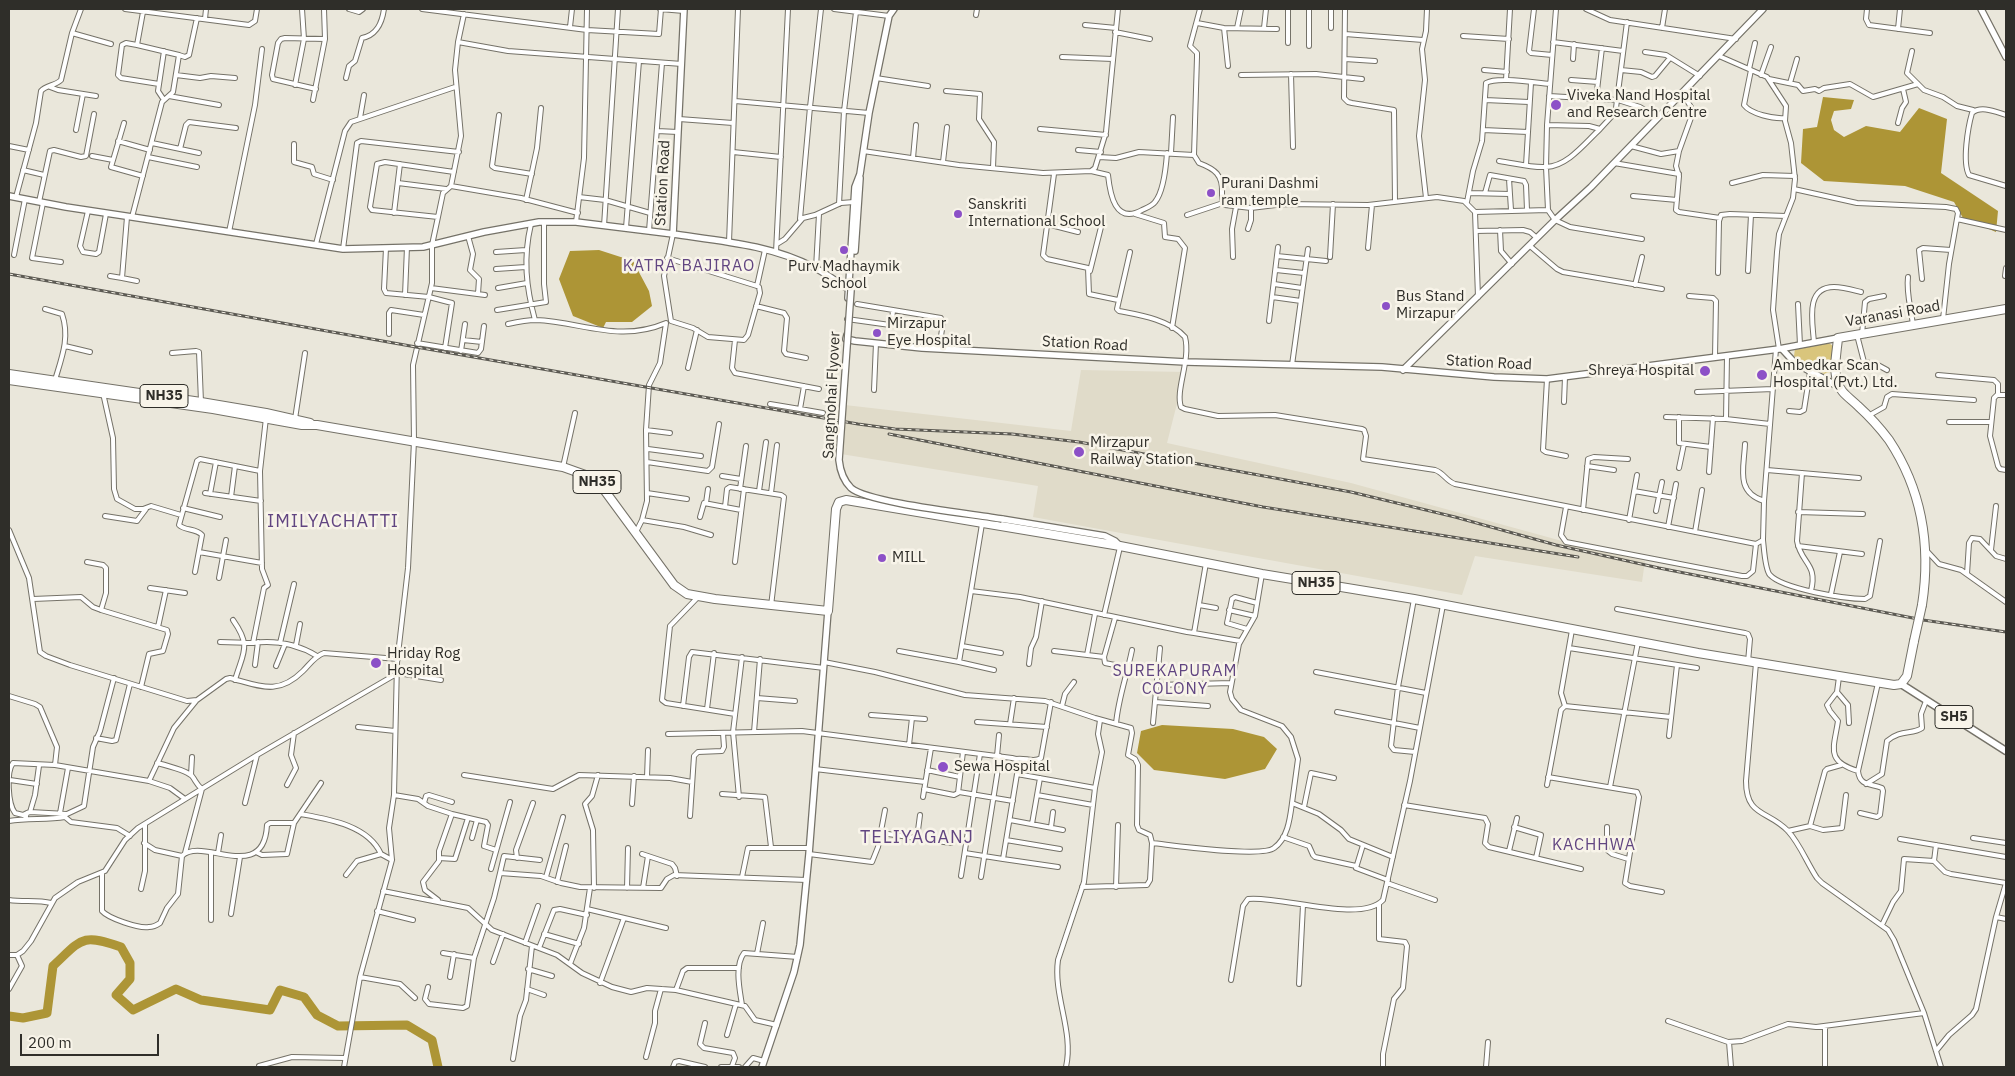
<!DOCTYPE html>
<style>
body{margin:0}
#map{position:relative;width:2015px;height:1076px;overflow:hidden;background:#eae7db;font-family:"IBM Plex Sans",sans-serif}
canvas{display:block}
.frame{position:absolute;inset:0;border:10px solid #2f2e29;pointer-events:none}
.scale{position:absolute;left:20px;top:1034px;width:139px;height:22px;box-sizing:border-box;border:2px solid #2f2e29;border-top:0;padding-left:6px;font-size:15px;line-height:18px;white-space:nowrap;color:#2f2e29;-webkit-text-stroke:4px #f8f4e9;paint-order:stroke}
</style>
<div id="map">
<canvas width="2015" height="1076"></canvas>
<div class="frame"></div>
<div class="scale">200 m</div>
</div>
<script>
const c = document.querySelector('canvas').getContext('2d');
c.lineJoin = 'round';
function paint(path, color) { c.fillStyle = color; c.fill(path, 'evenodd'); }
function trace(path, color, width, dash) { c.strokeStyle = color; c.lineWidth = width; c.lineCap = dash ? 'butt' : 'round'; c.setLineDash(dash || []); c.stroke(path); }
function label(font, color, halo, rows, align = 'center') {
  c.font = font + ' "IBM Plex Sans",sans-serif'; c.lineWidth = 5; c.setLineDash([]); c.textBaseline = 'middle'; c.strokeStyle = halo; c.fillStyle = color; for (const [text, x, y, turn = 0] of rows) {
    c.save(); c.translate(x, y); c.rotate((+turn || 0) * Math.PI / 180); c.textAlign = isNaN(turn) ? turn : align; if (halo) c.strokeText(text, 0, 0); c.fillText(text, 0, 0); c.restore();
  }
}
paint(new Path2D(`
 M1081,370L1185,372L1167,443L1351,483L1562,541L1645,561L1642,582L1475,556L1462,595L1033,517L1038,486L841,454L845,405L1071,431Z`), '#e0dbc9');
paint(new Path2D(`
 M1829,343L1834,347L1831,372L1824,374L1794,356L1795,349Z`), '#d9c57c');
paint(new Path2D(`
 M1823,97L1854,100L1851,109L1834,111L1831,120L1834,130L1844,137L1866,126L1900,132L1919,108L1947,119L1941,173L1998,211L1996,232L1963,218L1954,202L1905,186L1824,181L1801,163L1803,129L1817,127Z
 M599,250L633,261L649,291L652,306L632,322H606L603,328L573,316L559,279L570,251Z
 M1162,725L1233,729L1264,737L1277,749L1265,769L1225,779L1154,770L1137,753L1141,731Z`), '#ad9536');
trace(new Path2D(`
 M9,1016L23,1018L47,1013L53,966C82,939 81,933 121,947L130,963V979L116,995L133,1010L176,989L201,1000L270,1010L280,990L304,997L317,1015L338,1026L407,1025L432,1040L438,1067`), '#ad9536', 9);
const street = new Path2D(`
 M125,9L249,25L255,21L257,9
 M349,9L359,12L363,9
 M422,9L587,30L659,34L661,9
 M660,9L684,11
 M834,9L889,16
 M1200,9L1190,46L1197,53V57L1194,155L1199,163C1215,169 1223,175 1222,193C1222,198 1222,201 1225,205L1251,208L1284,204L1368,205L1437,197L1464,201L1475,212
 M1309,9V46
 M1345,9L1344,98L1348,102L1352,103L1394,110L1395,202
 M1534,9L1529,51L1531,53L1552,55
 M1556,9L1547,125L1546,167L1548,210L1555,220L1570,227L1642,239
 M1586,9L1610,20L1736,39
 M1867,9L1866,19L1869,25L1930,33
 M464,14L458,42L455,70L461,136L451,186L521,198L578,213
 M976,15L977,9
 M205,19L206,9
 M1197,23L1224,28L1277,29
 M1085,25L1116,28
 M570,27L572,9
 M1224,28L1228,66
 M1237,28L1241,9
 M1264,28L1266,9
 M1331,28V9
 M1662,28L1665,9
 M1898,29L1900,9
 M1115,32L1150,39
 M72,33L111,44
 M1345,34L1423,40
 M1463,36L1509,39
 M458,42L508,51L682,64
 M1553,42L1623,51
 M1288,43V9
 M137,45L126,43L122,45L118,75L121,78L159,84
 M164,51L158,91L164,100
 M1912,51L1907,73L1924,90L1943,97L1957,106L1973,110
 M1645,52L1666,55L1700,76
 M179,55L185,57L189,55L197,18
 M1719,56L1767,77L1786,106L1785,121L1791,143L1795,179L1793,198L1779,234L1777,252L1773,310L1779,349
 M1062,57L1113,59
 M1345,59L1375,61
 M1573,59L1574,44
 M1749,69L1755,43
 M1484,70L1507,72
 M1621,70L1641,72L1652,77L1655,76L1670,58
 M1751,70L1744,105C1751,114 1773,119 1785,118
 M1291,74L1293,147
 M176,75L200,78L211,76L235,78
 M1241,75L1316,74L1362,79
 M1761,75L1771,47
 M346,78L349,66L355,61L362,38C377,35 382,23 384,9
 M876,78L928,86
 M1769,79L1798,85L1803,91L1815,89L1819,91L1824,88L1850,84L1873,97L1918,84
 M1506,80L1510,9
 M1571,80L1598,82
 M1790,83L1797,59
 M295,85L304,39L302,9
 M50,87L58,90L96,96
 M316,89L273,79L272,75L278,43L281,39L285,38L325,39
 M946,91L980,94L979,119L994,142L993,168
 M169,96L219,105
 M1549,96L1618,100L1640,107L1658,118
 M1596,99L1602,48
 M313,100L325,39L324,9
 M1485,100L1529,102
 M735,101L869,113
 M499,115L492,166L495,168L532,174
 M2006,115C1996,112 1981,105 1972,113C1968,127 1962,162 1969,175L2006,186
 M360,118L364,95
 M679,119L733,123
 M124,123L111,167L143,176
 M1898,123L1902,108L1906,102L1903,89
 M1547,125L1589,126L1600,129L1613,115L1616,108L1627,22
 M1040,129L1106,135
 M76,130L83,94
 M1483,130L1528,132
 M657,131L678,132
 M118,141L150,150
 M152,143L199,153
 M294,144V162L312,167L314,174L333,180
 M9,146L29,150
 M1631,146L1661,154L1679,151L1676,166L1679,176L1676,210L1679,212L1720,218
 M180,149L186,125L189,122L236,128
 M1078,150L1101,152
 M863,151L959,165L1043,173L1091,171L1095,168L1106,132L1118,9
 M1679,151L1692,115L1691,107L1682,93
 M733,152L781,157
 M1171,153L1173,117
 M92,156L113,160
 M148,157L197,167
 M1099,157L1116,158L1139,152L1194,155
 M913,158L916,125
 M1499,161C1514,163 1531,168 1546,167C1568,166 1585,143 1600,129
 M943,162L947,127
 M1614,163L1679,174
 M1526,165L1531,83
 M23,170L44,175
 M1091,171L1108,175C1110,194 1115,225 1142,210C1146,208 1152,206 1155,202C1164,191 1166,167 1167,153
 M1054,174L1043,255L1047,259L1088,268L1089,294L1118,300
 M1509,179L1511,210
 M398,183L446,189
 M1732,183L1763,175L1795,176
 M1794,189L1857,203L1946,207L1956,209L1958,213L1949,264L1943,319
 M1469,193L1510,194
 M1485,193L1490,175L1524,181L1526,185L1527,210
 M1633,196L1677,200
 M16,197L36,123L41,91C46,85 55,86 61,80L72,33L81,9
 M579,197L605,200L650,213
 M1426,198L1419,136L1425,80L1422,49L1426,31L1427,9
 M526,200L537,148L541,108
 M39,202L50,151L54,150L81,157L86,156L94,114
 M1467,202L1473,171L1482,141L1486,83C1498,76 1535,83 1550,84
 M43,203L32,258L61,262
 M839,204L844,111L856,12
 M88,211L80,246L83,252L96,254L99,252L106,214
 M394,213L400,164
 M1135,214L1164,223L1165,237L1178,239L1185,248L1172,328
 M1187,215L1223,203
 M127,217L122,278L137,281
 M132,217L162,102L173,92L179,55L137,45L143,12
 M438,217L372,210L370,207L377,164L385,162L454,172
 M800,219L810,107L821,9
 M1957,219L2006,230
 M576,222L584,158L587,9
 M531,224C523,258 526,287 535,320
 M1047,224L1078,232
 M604,226L618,9
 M626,228L639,61
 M1248,229L1251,220V208
 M1500,230L1501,251L1512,264
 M649,231L662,63
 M1476,231L1523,230L1530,232L1537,238
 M229,232L255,105L262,49
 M673,234L664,276L671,321L693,328L708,337L744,340L748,335L760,293L759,287L757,286
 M468,236L473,254L470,270L479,279L478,294
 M729,242L738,9
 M316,244L345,131L351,122L455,87
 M777,244L785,239L803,218L815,215L841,203L854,202
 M1530,246L1557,269L1563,272L1662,289
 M386,248L384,289L386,293L429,297L452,303L445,348
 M1368,248L1372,205
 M343,249L357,143L361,141L459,152
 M496,252L526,250
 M776,252L788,9
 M1130,252L1117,309L1119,311C1140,315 1170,320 1185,337C1191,360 1175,390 1181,407L1185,409L1218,416L1275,415L1362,429L1364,430L1366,436L1363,459L1435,470C1444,473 1446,481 1455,484L1756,544L1763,540L1764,501L1776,349
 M14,255L25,199
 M1277,256L1326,261
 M1233,257L1232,229L1236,207
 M1330,257L1333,204
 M667,258L757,286L765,250
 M816,268L819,214
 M496,269L526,267
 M1276,270L1304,273
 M1090,271L1101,227
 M1748,271L1751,215
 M1718,273L1719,221L1721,215L1730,214L1786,216
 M110,276L122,278
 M2005,276L2006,268
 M1908,277C1906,293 1911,308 1913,325
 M1922,279L1919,250L1923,248L1951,250
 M1274,284L1302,288
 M1635,285L1642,257
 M431,288L485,295
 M498,288L527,283
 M405,295L407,247
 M1689,296L1713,298L1716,301L1715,357
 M1272,297L1301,301
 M1478,297L1475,212L1548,210
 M857,304L893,310
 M1798,304L1800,345
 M756,306L784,313L787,318L784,351L786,354L806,358
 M45,309L62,314C70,337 62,357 55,380
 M497,310L546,302L544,284V222
 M847,319L890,325L892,322L893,310L941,318L943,323L939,349
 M1269,321L1278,247
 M508,324C517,322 527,320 536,320C582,322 619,343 666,323
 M389,334V313L391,310L424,315
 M1862,334L1865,302L1869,299L1884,296
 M1857,335L1864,362L1876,364L1887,370
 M463,340L482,342
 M735,340L732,368L735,373L819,389
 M417,343L478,353L481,349L484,326
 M1814,343C1813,324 1804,287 1834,287C1843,287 1853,290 1861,292
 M65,346L90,352
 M461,351L465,324
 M172,353L196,351L199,352L201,402
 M1292,365L1308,249
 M688,368L697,330
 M1938,375L1994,380L1998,384V395
 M1547,379L1543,450L1546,452L1566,456
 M804,386L800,409L823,413
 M874,390L876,343
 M1697,392L1773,389
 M103,393L113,438L114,489L117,499L135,509H143L151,506L181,515
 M2006,395H1997L1994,398L1990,436L1998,466L2000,469L2006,470
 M1564,402L1565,377
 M770,404L800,409
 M1789,411L1800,412L1804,410L1810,372
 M1868,416L1884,407L1887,397L1892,394L1974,400
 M1666,417L1726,419L1770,424
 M1679,417V443L1711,447
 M266,418L260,471L262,569L268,585L264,588L253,643C277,640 297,644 317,656
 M295,419L305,353
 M1726,419L1727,356
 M1949,422H1991
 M646,430L670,433
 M1745,444C1744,468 1735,492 1764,501
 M648,449L701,456
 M647,462L708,471L712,467L719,424
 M1587,466L1614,470
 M563,467L575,413
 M1679,468L1684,444
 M1767,470L1859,478
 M1709,472L1713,418
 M1802,473L1797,541C1801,564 1818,563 1811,591
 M722,476L741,479
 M740,489L746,446
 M759,491L766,442
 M1634,491L1674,498
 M205,493L261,501
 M647,493L687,499
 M771,493L777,445
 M210,494L216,462
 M231,497L235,466
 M706,503L708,489
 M725,507L727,489L730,487L781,495L784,497L771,606
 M1566,507L1561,535L1566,542L1742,576H1747L1753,571L1756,544
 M183,508L220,517
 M1583,510L1588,459L1594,457L1628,459
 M1656,511L1662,482
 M1798,512L1863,514
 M105,516L137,521L146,509
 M700,517L704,503L741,510
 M642,520L684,527L711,535
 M1629,520L1637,475
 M982,524L971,591L1020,597L1187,632L1194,633L1206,563
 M1668,527L1676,484
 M9,530L29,578L40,652L46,656L70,665L187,701L197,700L226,679L230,678C260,686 278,696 303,671C310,664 315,656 324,653L398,659
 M636,532L642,520L647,501L646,430L649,385L660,363L666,323
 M1695,532L1702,490
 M1763,540C1764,548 1765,570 1770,575C1783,589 1845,599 1865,599L1870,596L1880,541
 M1798,546L1862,554
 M1926,550L1939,564L1961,570L2006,602
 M1991,550L1996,506
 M199,552L262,563
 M87,562L103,565L106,568V593L101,610
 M735,562L744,489
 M195,572L202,535C196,528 185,531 179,525L197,461L200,459L260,471
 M1262,574L1255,616L1239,644L1230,692L1232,699L1241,710L1282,726L1291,737L1298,759L1292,803L1319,814L1341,830L1349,839L1393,857
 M1967,574L1969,543L1972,538L1980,539L1996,556L2006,559
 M219,578L226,540
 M150,588L185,593
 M1831,594L1840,552
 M699,596L670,626L662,700L666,703L735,714
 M33,599L81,597L93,607L101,610L167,630L168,634L163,651L149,654L141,687
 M1414,599L1398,687L1391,746L1394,750L1415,752
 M1199,605L1216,608
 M1617,609L1745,633L1748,634L1750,639L1748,662
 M1229,610L1255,616
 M1104,615L1120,547
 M1115,618L1104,657L1105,663L1158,674
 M233,620C252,647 243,652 235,680
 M158,627L166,590
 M1247,629L1227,623L1232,599L1235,597L1257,603
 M1194,633L1240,641
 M220,642L253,643
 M280,643L294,584
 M296,645L300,624
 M962,646L1001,653
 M1569,648L1697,668
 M899,651L959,662L971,591
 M1054,651L1104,657
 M1087,655L1095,614
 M824,662L875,672L965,695L1045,701L1095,718L1131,728L1132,733L1128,755L1135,759L1138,765L1137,825L1139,830L1150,835L1152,843C1172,845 1262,858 1274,848C1288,838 1290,818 1292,803
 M959,662L994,670
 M1756,663L1746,781C1746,817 1768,810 1788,831C1800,844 1807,863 1817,878L1822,883L1888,930L1894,940L1924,1013L1941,1067
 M1029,664L1031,648L1036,637L1042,601
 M255,665L258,642
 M276,666L285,644
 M1316,672L1426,693
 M1839,677L1837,692L1827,705L1830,711L1838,721C1834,748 1825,761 1858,771
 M1157,685L1231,683
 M1837,692L1848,705L1849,723
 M9,696L35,704L40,707L57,747L55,765
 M757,698L795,701
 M1155,702L1208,706
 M683,706L689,657L692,652L824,668
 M1062,706L1065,694L1074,682
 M1565,706L1561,693L1572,630
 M707,709L714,653
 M1337,712L1420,728
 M871,715L925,719
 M977,722L1047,727
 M1153,723L1160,648
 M1010,724L1014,698
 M1116,724C1118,699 1127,675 1132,650
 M358,727L395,731
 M754,732L760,659
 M668,734L802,731L1012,758L1016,759L1018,768L1003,859L1058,867
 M1669,736L1677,665
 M96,738L112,741L116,740L130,684
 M909,745L912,718
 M997,756L999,735
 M1016,759C1024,757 1034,763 1041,758L1051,702
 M157,763C165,765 187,771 192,776C196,781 196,784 202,789L185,853
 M815,769L925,782
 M927,770L960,777
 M1017,774L1095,788
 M191,775L192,757
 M464,775L553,789L579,775L670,778L692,782
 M647,777L648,750
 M1548,777L1637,792L1639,797L1625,883L1630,886L1662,892
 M10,780L37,784
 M149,781L174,728L196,701
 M1866,784L1882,774L1887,741C1901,729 1912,735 1922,728L1921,714L1926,701
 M287,785L296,768L291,755L294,733
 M1547,785L1561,710L1565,706L1671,717
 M1610,787L1638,642
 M924,789L954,795L958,793L963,752
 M959,792L1013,801
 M722,794L765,797L771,847
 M394,795L418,799L428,806L452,814L486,822L488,825L484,846L496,850
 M1037,795L1093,805
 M739,797L733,732L742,657
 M923,797L931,748
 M245,803L257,755
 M424,803L426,796L429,795L452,802
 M632,804L634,776
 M1404,805L1485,818L1488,824L1485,843L1489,847L1581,869
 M1304,807L1311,773L1334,778
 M30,812L35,795L39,766
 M27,813L23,815L15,813C8,804 6,772 13,763L55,765L149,781L170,788L185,799
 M60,813L68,768
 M1860,813L1877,817L1880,815L1883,791L1882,788C1871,783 1860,787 1858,771L1878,683
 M300,814C328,819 368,825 381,854L392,860
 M690,816L694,756L698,752L722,751L724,747L723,733
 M25,819L27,813L30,812L67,814L84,806L93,747L100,731L114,678
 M1010,820L1063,830
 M9,821C28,818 47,820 65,817L71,822L117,828L130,836
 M1032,824L1040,778
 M1810,826L1823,830L1842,828L1846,795
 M1051,827L1053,812
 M1514,827L1541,835L1536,858
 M1607,827V850L1612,854L1628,859
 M1788,831L1810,826L1825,771L1827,769L1841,765
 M881,833L951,843
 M1283,837L1309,846L1313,855L1315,857L1356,866
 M472,838L477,820
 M917,838L920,815
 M1973,838L2006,843
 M1900,839L2006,857
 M1006,840L1060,849
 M144,843L155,850L182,856C202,836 264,885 267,825L270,823H294
 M1363,845L1356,868L1388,880
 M1936,845L1934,861L1945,872L1951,874L2006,883
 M1509,851L1517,818
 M256,852L262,855L287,854L294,823L321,783
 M218,853L221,835
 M965,853L1003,859
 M642,854L672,864L675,868L677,876
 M809,854L872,862L878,847L885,810
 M439,858L455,859L468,818
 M517,858L516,850L533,803
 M491,869L510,802
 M102,873V911C108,918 139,929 149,927C153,927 157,925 160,923L167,908L178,894L182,856
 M500,873L504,856L540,860
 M346,875L357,861L381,854
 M961,876L980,754
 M546,877L563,817
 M742,877L748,848H810
 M981,877L1000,756
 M557,882L566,846
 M1387,883L1435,900
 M1082,887L1147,885L1150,880L1152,843
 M1116,887L1118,825
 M594,888L593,830L585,804L592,796L598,775
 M627,888L628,848
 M643,888L648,856
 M141,889L145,871V824
 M383,891L468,908L492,930L557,955L582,973L612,987L631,992L647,988L676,990L745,1006L755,1020L777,1025
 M9,900C23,902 38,900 51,903
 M438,900L425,890L423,882L439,861V851L452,814
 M1379,904V939L1405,942L1407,946L1403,988L1394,999L1383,1054V1067
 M587,909L666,928
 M377,911L413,920
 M231,914L240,857
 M1996,917L2006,919
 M211,920V854
 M1882,925L1893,902L1901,891L1904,859L1934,861
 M544,934L579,944
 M525,943L538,906
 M539,948L554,910L560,909L587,915
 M443,953L474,958
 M757,954L763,923
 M9,955H17
 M493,962L503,934
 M570,964L584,928L590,888
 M528,969L552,976
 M360,977L400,984L415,998
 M450,977L454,954
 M1231,980L1243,906L1248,899C1279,895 1360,924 1383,900L1410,781L1443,605
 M600,983L624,918
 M1299,984L1303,905
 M428,987L425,999L429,1004L463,1008L467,1006L474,958L494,898L500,873L541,876L561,883L580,887L661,888L667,879L674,875L807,880
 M9,989L22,966L17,955L23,951L31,941L55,898L78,882L105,871L125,840L138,828L257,755L398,673L441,680
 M527,989L544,995
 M676,990L683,971L687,968H739
 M742,1005C740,991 734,966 744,953L798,957
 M1668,1021L1728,1042L1742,1041L1788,1024L1816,1027L1924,1013
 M705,1023L700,1044L704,1048L733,1053L735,1058L732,1066
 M1825,1026V1067
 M727,1035L736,1004
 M1729,1042L1731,1067
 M1936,1051L1949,1035L1972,1015L1976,1009L1996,917L2006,883
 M646,1057L655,1023V1011L661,989
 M513,1059L520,1016L526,1000L532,946
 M259,1066L292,1057L345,1058
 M344,1067L360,977L392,860L389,828L394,795L397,663L408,568L414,441L413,365L432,283V245L438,217L443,193L451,186
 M673,1067L675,1062L679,1061L705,1067
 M721,1067H739
 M745,1067L753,1058L764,1061
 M1066,1067C1074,1031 1053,996 1058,960L1084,882L1095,788L1102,752L1098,734L1100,720
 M1486,1067L1488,1042`);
const secondary = new Path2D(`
 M684,9L673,234C721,241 772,245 815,268C827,274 837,282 848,289
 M1981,9L2006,57
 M9,196L66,207L343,249L423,247L484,232L539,222H576L673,234
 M855,251L860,178
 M848,298L855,187L860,174L869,113L889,16L894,9
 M847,335L846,339L855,341L922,348L1186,362L1382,367L1494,377L1547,379L1779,349L1838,338
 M1782,349L1795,363L1839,387
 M1403,370L1555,220L1591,187L1763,9
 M1002,519L1105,536L1115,541L1120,546
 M762,1067L794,972L800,945L809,854L828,611`);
const primary = new Path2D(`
 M1901,684L2006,751`);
const highway = new Path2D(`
 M9,374L201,402L266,413L310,423
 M9,380L213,409L302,425H317L563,467L591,477L602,487L674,585L687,594L715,599L828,611L836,509L839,502L846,500L1120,546L1262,574L1414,599L1698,653L1894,685L1901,684L1907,676L1914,641
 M1922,605C1931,547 1922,490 1889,440C1880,428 1869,416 1858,406C1850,398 1839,392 1837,380C1833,367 1837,351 1838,338L2006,309`);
trace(street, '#757268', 6);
trace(secondary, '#757268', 8);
trace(primary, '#757268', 9);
trace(highway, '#757268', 10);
trace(street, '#fff', 4);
trace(secondary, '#fff', 5.5);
trace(primary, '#fff', 6);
trace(highway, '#fff', 8);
const rail = new Path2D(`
 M9,274L416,347L858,424L895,429L1012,434L1079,442L1351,492L1455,517L1556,545L1659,568L1923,620L2006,632
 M889,434L1263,507L1578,557`);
trace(rail, '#5c5a53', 3);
trace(rail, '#f8f4e9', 1, [4]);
const secondaryBridge = new Path2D(`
 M851,290L839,460C840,470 844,481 851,488C868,503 974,514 1002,519`);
const highwayBridge = new Path2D(`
 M1914,641L1922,605`);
trace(secondaryBridge, '#757268', 8, []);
trace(highwayBridge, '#757268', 10, []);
trace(secondaryBridge, '#fff', 5.5);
trace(highwayBridge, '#fff', 8);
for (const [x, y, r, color] of [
 [1556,105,6,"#8c50c7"],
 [1211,193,5,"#8c50c7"],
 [958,214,5,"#8c50c7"],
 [844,250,5,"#8c50c7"],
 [1386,306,5,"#8c50c7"],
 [877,333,5,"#8c50c7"],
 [1705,371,6,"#8c50c7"],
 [1762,375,6,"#8c50c7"],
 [1079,452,6,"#8c50c7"],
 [882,558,5,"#8c50c7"],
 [376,663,6,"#8c50c7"],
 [943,767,6,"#8c50c7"]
]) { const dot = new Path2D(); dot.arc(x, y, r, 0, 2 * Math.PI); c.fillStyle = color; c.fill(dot); trace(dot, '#f8f4e9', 2); }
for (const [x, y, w] of [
 [164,396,48],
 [597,482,48],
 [1316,583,48],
 [1954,717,38]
]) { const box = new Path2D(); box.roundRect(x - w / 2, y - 11.5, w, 23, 4); c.fillStyle = '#f8f4e9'; c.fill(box); trace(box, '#2f2e29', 1); }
label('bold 14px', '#2f2e29', null, [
 ["NH35",164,396],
 ["NH35",597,482],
 ["NH35",1316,583],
 ["SH5",1954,717]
]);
label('15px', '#2f2e29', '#f8f4e9', [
 ["Viveka Nand Hospital",1567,96],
 ["and Research Centre",1567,113],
 ["Purani Dashmi",1221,184],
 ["ram temple",1221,201],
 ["Sanskriti",968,205],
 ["International School",968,222],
 ["Purv Madhaymik",844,267,"center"],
 ["School",844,284,"center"],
 ["Bus Stand",1396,297],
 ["Mirzapur",1396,314],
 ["Mirzapur",887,324],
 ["Eye Hospital",887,341],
 ["Ambedkar Scan",1773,366],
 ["Hospital (Pvt.) Ltd.",1773,383],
 ["Shreya Hospital",1694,371,"right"],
 ["Mirzapur",1090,443],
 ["Railway Station",1090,460],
 ["MILL",892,558],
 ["Hriday Rog",387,654],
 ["Hospital",387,671],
 ["Sewa Hospital",954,767]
], 'left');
label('15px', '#2f2e29', '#f8f4e9', [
 ["Station Road",663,183,-87],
 ["Varanasi Road",1893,314,-10],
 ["Station Road",1085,344,3],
 ["Station Road",1489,363,3],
 ["Sangmohai Flyover",832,395,-87]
]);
c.letterSpacing = '1px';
label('16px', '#614581', '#f8f4e9', [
 ["KATRA BAJIRAO",689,266],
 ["SUREKAPURAM",1175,671],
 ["COLONY",1175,689],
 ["KACHHWA",1594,845]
]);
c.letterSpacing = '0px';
c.letterSpacing = '1px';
label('18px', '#614581', '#f8f4e9', [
 ["IMILYACHATTI",333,522],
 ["TELIYAGANJ",917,838]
]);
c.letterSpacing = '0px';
</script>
